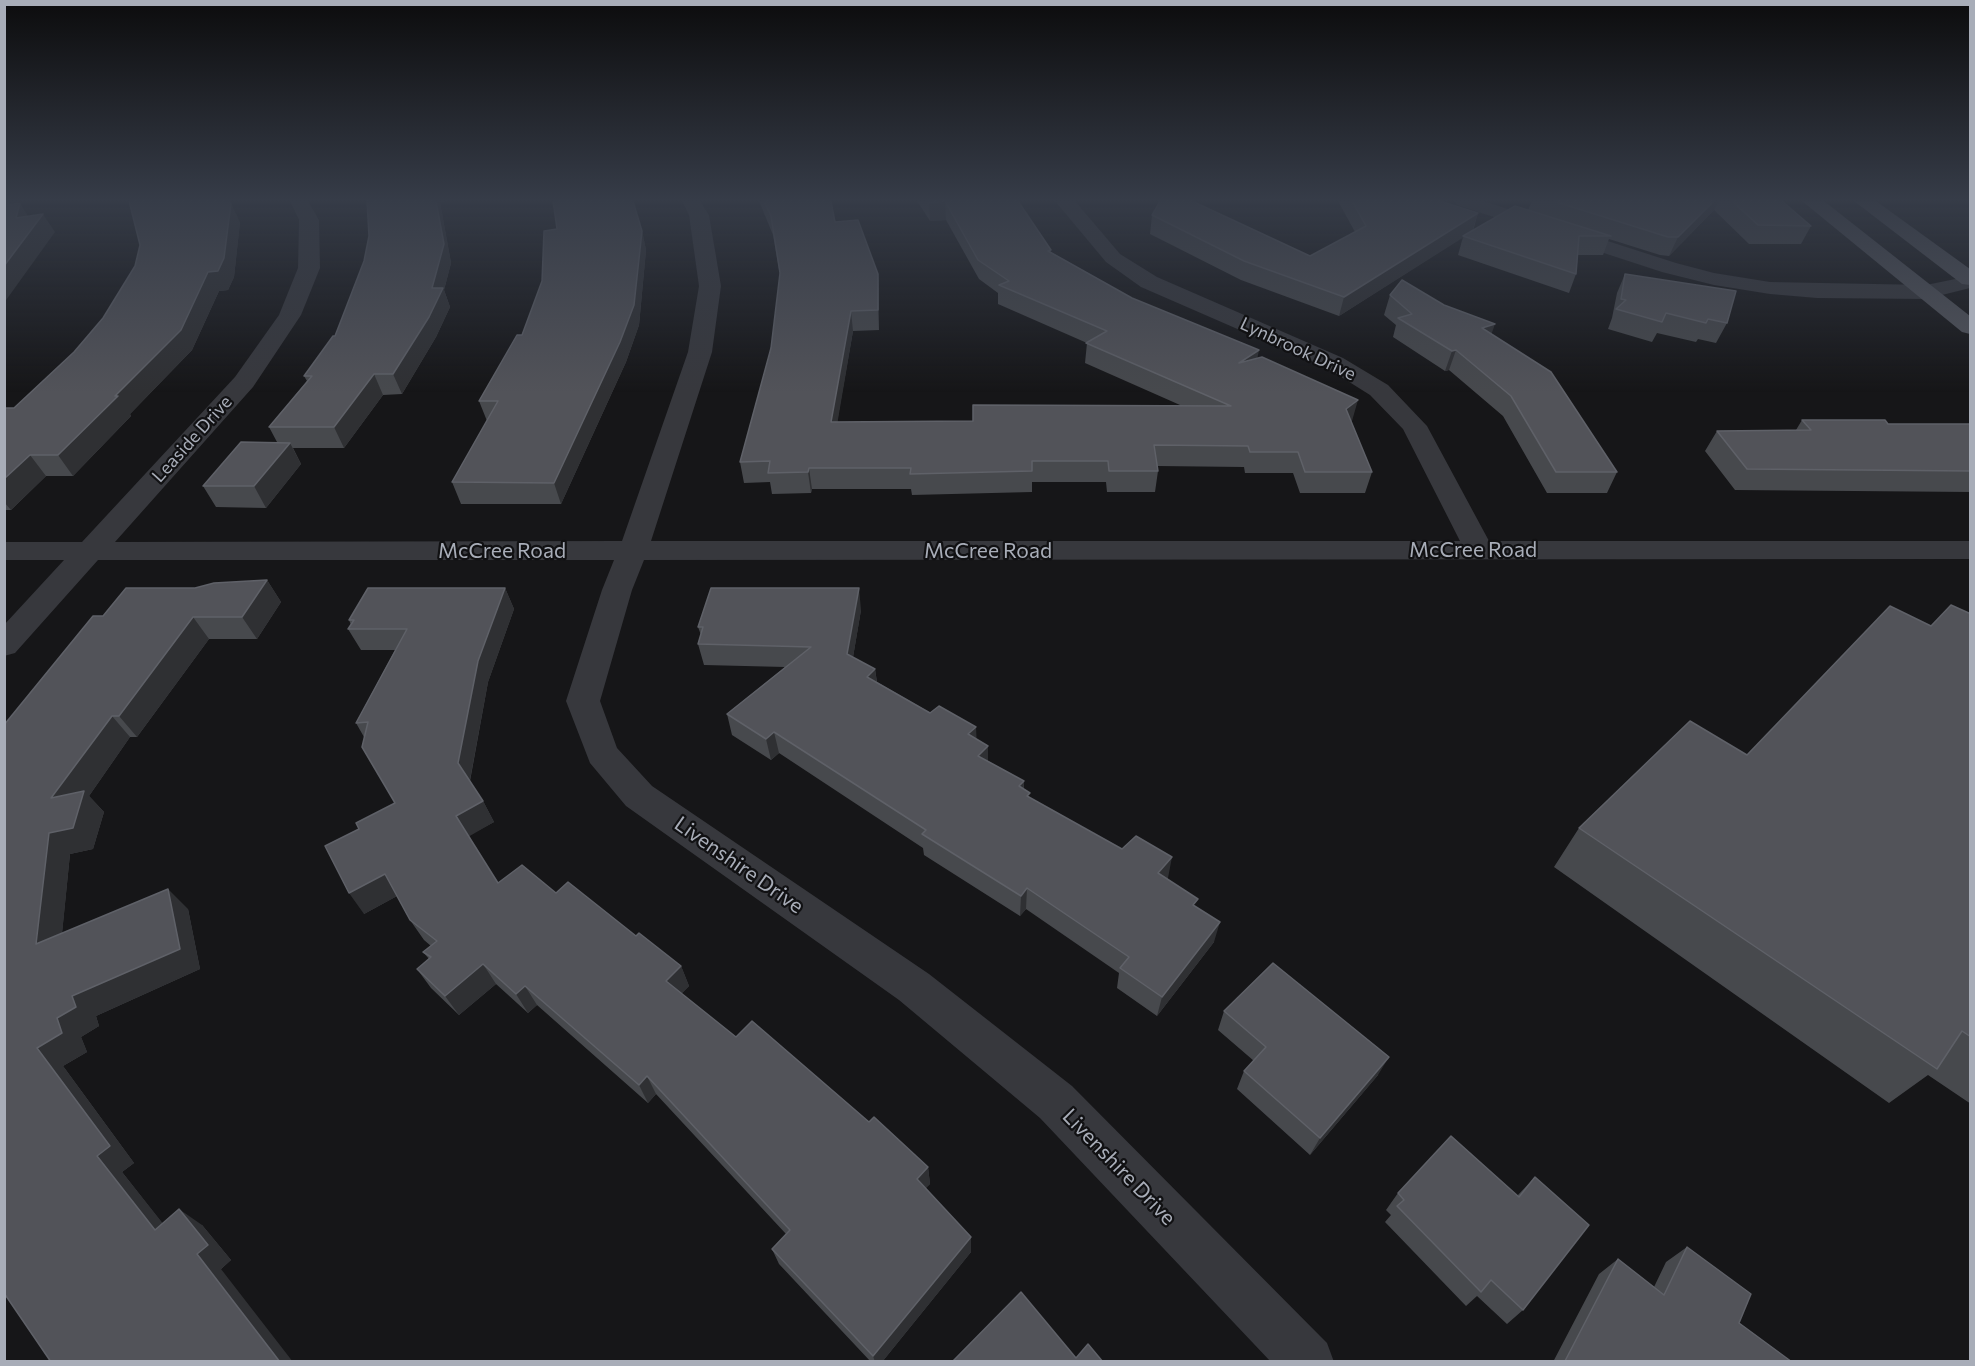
<!DOCTYPE html>
<style>
body{margin:0}
#map{position:relative;width:1975px;height:1366px;overflow:hidden;background:#161618;font-family:Commissioner,sans-serif}
canvas{display:block}
.frame{position:absolute;inset:0;border:6px solid #a8adb8;pointer-events:none}
</style>
<div id="map">
<canvas width="1975" height="1366"></canvas>
<div class="frame"></div>
</div>
<script>
const c = document.querySelector('canvas').getContext('2d');
c.lineJoin = 'round';
function paint(path, color) { c.fillStyle = color; c.fill(path, 'evenodd'); }
function trace(path, color, width, dash) { c.strokeStyle = color; c.lineWidth = width; c.lineCap = dash ? 'butt' : 'round'; c.setLineDash(dash || []); c.stroke(path); }
function label(font, color, halo, rows, align = 'center') {
  c.font = font + ' Commissioner,sans-serif'; c.lineWidth = 4.5; c.setLineDash([]); c.textBaseline = 'middle'; c.strokeStyle = halo; c.fillStyle = color; for (const [text, x, y, turn = 0] of rows) {
    c.save(); c.translate(x, y); c.rotate((+turn || 0) * Math.PI / 180); c.textAlign = isNaN(turn) ? turn : align; if (halo) c.strokeText(text, 0, 0); c.fillText(text, 0, 0); c.restore();
  }
}
paint(new Path2D(`
 M290,201H308L319,220L320,268L301,315L253,387L115,542L622,541L688,352L699,286L689,215L682,201H700L709,215L721,286L712,352L651,541H1460L1403,429L1370,395L1327,368L1141,287L1106,262L1055,201H1075L1120,254L1157,277L1343,358L1388,385L1427,426L1489,541H1970V559L644,560L632,590L600,701L617,748L652,786L929,974L1072,1086L1327,1343L1334,1362H1271L1040,1118L899,1000L626,806L590,763L566,701L602,590L614,560H98L15,653L4,656V625L64,560H4V542H82L235,377L279,315L298,268L299,220Z
 M1454,201H1483L1676,263L1714,273L1770,282L1926,285L1970,276V288L1926,299L1817,298L1770,294L1714,285L1662,272L1457,205Z`), '#37383d');
paint(new Path2D(`
 M1802,201H1824L1970,316V334L1962,332Z
 M1854,201H1876L1970,269V285L1962,284Z`), '#53555c');
paint(new Path2D(`
 M367,201H446L440,202L451,263L444,290L450,307L436,337L402,394L383,395L344,448H293L301,464L266,508L216,507L203,486L277,442L269,427L307,381L304,376L335,336L364,261L369,236Z
 M759,201H831L835,222L878,274L879,293V330L853,331L837,422L973,421L1180,405L1085,363L1087,343L998,304V293L979,279L946,220L930,221L917,201H1018L1051,252L1132,298L1257,358L1352,421H1351L1372,472L1365,493H1300L1293,473H1245L1244,467L1157,466L1158,471L1155,492H1107L1106,482H1032V492L912,495L911,489H812L811,493L772,494L770,482L744,483L740,462L771,348L780,275L773,235Z
 M1338,201H1440L1478,213L1473,231L1528,210L1532,201H1782L1811,226L1801,244H1749L1714,210L1669,256L1660,255L1609,239L1603,255H1578L1576,274L1569,293L1458,255L1463,237L1339,316L1241,280L1150,234L1152,215L1310,256L1355,232Z
 M240,222L234,277L228,290L219,291L192,350L130,414L131,416L73,476H46L11,510H4V409L14,408L74,352Z
 M557,229L642,231L646,250L639,325L626,362L561,504H461L452,482L487,421L479,401L522,335L542,281Z
 M1625,274L1727,323L1716,343L1698,339L1696,342L1657,333L1652,342L1608,329L1612,318L1617,293Z
 M1390,295L1492,334L1617,472L1607,493H1547L1503,416L1449,370L1445,371L1393,337L1396,325L1384,315Z
 M1802,420L1888,424H1971V492L1735,490L1705,451L1717,431L1796,430Z
 M267,580L281,602L257,639H209L137,737H130L89,796L104,812L93,849L70,854L62,933L188,909L200,969L96,1016L99,1026L81,1037L87,1052L63,1066L134,1163L122,1172L162,1223L202,1225L231,1260L221,1269L4,1293L103,616L195,588Z
 M505,588L514,609L488,682L470,781L483,801L494,822L468,836L498,883L556,893L636,936L681,966L689,986L681,994L736,1037L869,1122L928,1167L930,1184L925,1188L971,1237V1252L882,1362H871L779,1264L772,1249L786,1234L656,1094L648,1103L537,1005L528,1013L496,984L459,1015L431,988L417,969L429,959L423,952L431,946L424,940L410,920L397,896L364,914L359,829L395,803L364,737L356,723L395,650H361L348,629L351,625L349,620Z
 M861,610L853,657L875,669L877,682L976,739L988,761L1024,781V789L1030,798L1168,878L1167,879L1196,907L1214,942L1157,1016L1117,988L1119,973L1026,909L1020,916L924,855L923,848L779,753L771,760L732,735L727,714L785,667L704,665L698,644L701,635L698,627Z
 M1971,614V1104L1928,1075L1889,1103L1554,867L1579,828L1747,755L1931,626Z
 M1224,1011L1378,1075L1310,1155L1237,1089L1244,1071L1254,1061L1218,1030Z
 M1535,1177L1523,1310L1507,1324L1477,1296L1466,1306L1385,1222L1391,1215L1386,1210L1398,1193L1517,1196Z
 M1687,1247L1739,1323L1792,1362H1553L1599,1274L1618,1259L1654,1287L1666,1262Z`), '#47494d');
paint(new Path2D(`
 M8,201H18V208L20,203L31,221L43,214L55,232L4,303V266Z
 M436,201H446L440,202L451,263L444,290L450,307L436,337L402,394L393,374L432,288Z
 M945,201L946,220L930,221L929,203Z
 M1714,201H1719L1714,210L1669,256L1678,237Z
 M231,203L240,222L234,277L228,290L219,291L192,350L130,414L131,416L73,476L58,455L115,396L208,272Z
 M1478,213L1472,232L1339,316L1344,297Z
 M642,231L646,250L639,325L626,362L561,504L554,483Z
 M878,274L879,293V330L878,310Z
 M851,311L853,331L834,443L831,422Z
 M1495,324L1488,344L1482,328Z
 M1259,350L1255,370L1239,363Z
 M1456,350L1449,370L1445,371L1452,351Z
 M374,374L383,395L344,448L334,427Z
 M1358,400L1352,421L1340,429L1346,409Z
 M290,443L301,464L266,508L254,486Z
 M30,455L46,476L11,510L4,502V479Z
 M809,468L812,489L811,493L808,472Z
 M267,580L281,602L257,639L242,617Z
 M505,588L514,609L488,682L469,785L458,763L478,661Z
 M859,588L861,610L850,675L847,654Z
 M193,617L209,639L137,737L119,716Z
 M875,669L878,691L867,677Z
 M112,716L130,737L89,796L104,812L93,849L70,854L59,964L36,944L51,798Z
 M976,727L977,748L968,734Z
 M774,732L779,753L771,760L766,739Z
 M988,746V767L978,756Z
 M1024,781L1023,803L1019,786Z
 M483,801L494,822L468,837L456,816Z
 M1172,857L1168,878L1154,893L1158,873Z
 M385,874L399,895L364,914L349,893Z
 M1027,888L1026,909L1020,916L1021,896Z
 M168,889L188,909L200,969L96,1016L99,1026L81,1037L87,1052L63,1066L134,1163L122,1172L180,1245L155,1230L97,1156L37,1048L72,996Z
 M1220,922L1214,942L1157,1016L1162,997Z
 M483,964L496,984L459,1015L445,996Z
 M681,966L689,986L674,1001L666,981Z
 M525,986L537,1005L528,1013L516,994Z
 M1389,1057L1378,1075L1310,1155L1320,1138Z
 M647,1076L656,1094L648,1103L639,1085Z
 M928,1167L930,1184L919,1196L917,1179Z
 M179,1209L202,1225L231,1260L221,1269L293,1362H280L197,1254Z
 M971,1237V1252L882,1362H875L873,1356Z`), '#2f3033');
const building = new Path2D(`
 M4,201H8V205L20,203L16,218L43,214L4,266Z
 M129,201H229L231,203L224,258L218,271L208,272L181,330L115,396H118L58,455H30L4,479V409L6,408H14L74,352L103,318L135,266L140,245Z
 M367,201H436L444,244L432,288H443L429,317L393,374H374L334,427H269L312,376H304L333,336H335L364,261L369,236Z
 M553,201H633L642,231L634,305L620,342L554,483L452,482L498,401H479L517,335H522L542,281L544,231L557,229Z
 M764,201H831L835,222L858,220L878,274V310L851,311L831,422L973,421V405L1231,406L1086,343L1107,331L999,285L1009,281L978,260L945,201L929,203L928,201H1018L1051,250L1048,251L1132,298L1259,350L1239,363L1262,357L1358,400L1346,409L1372,472H1305L1298,452H1250L1248,446L1154,445L1158,471H1109L1108,461H1032V471L910,474L911,468H809L808,472L768,473L770,461L740,462L771,348L780,273L771,216Z
 M1160,201H1192L1310,256L1366,226L1352,201H1440L1478,213L1344,297L1244,261L1152,215Z
 M1553,201H1714L1678,237H1668Z
 M1732,201H1782L1811,226L1758,225Z
 M1515,206L1611,236H1579L1576,274L1463,236Z
 M1625,274L1736,291L1727,323L1708,319L1706,323L1666,313L1662,322L1616,309L1626,300L1621,299Z
 M1402,280L1444,305L1495,324L1482,328L1551,372L1617,472H1556L1511,396L1456,350L1452,351L1398,318L1412,314L1390,295Z
 M1802,420H1885L1888,424H1971V471L1747,469L1717,431L1811,430Z
 M241,442L290,443L254,486H203Z
 M267,580L242,617H193L119,716H112L51,798L84,791L73,828L49,833L36,944L168,889L180,949L72,996L76,1007L57,1018L62,1033L37,1048L110,1146L97,1156L155,1230L179,1209L208,1245L197,1254L280,1362H51L4,1293V725L93,616H103L126,588H195L214,583Z
 M368,588H505L478,661L458,763L483,801L456,816L498,883L522,865L556,893L568,882L636,936L639,933L681,966L666,981L736,1037L752,1021L869,1122L874,1117L928,1167L917,1179L971,1237L873,1356L772,1249L790,1230L647,1076L639,1085L525,986L516,994L483,964L445,996L417,969L431,957L423,952L437,941L410,920L385,874L349,893L325,846L359,829L356,823L395,803L362,747L368,722L356,723L407,629H348L354,620H349Z
 M711,588H859L847,654L875,669L867,677L930,713L939,706L976,727L968,734L988,746L978,756L1024,781L1019,786L1030,793L1027,796L1122,849L1136,836L1172,857L1158,873L1198,899L1193,905L1220,922L1162,997L1120,968L1129,957L1027,888L1021,896L922,834L926,830L774,732L766,739L727,714L811,647L698,644L703,627H698Z
 M1951,605L1971,614V1037L1962,1031L1937,1069L1579,828L1690,721L1747,755L1890,606L1931,626Z
 M1273,963L1389,1057L1320,1138L1244,1071L1266,1047L1224,1011Z
 M1451,1136L1519,1197L1535,1177L1589,1225L1523,1310L1491,1280L1481,1292L1397,1206L1404,1200L1398,1193Z
 M1687,1247L1751,1294L1739,1323L1792,1362L1565,1361L1618,1259L1664,1295Z
 M1021,1292L1076,1358L1088,1344L1103,1362H952Z`);
paint(building, '#525359');
trace(building, '#5f6168', 1.5);
const sky = c.createLinearGradient(0, 0, 0, 392);
sky.addColorStop(0, '#0c0c0d');
sky.addColorStop(0.51, '#363c48');
sky.addColorStop(1, '#363c4800');
c.fillStyle = sky;
c.fillRect(0, 0, 1975, 392);
label('18px', '#a8adb8', '#111113', [
 ["Lynbrook Drive",1298,349,25],
 ["Leaside Drive",192,439,-48]
]);
label('21px', '#a8adb8', '#111113', [
 ["McCree Road",1473,550],
 ["McCree Road",502,551],
 ["McCree Road",988,551],
 ["Livenshire Drive",739,865,35],
 ["Livenshire Drive",1119,1167,46]
]);
</script>
